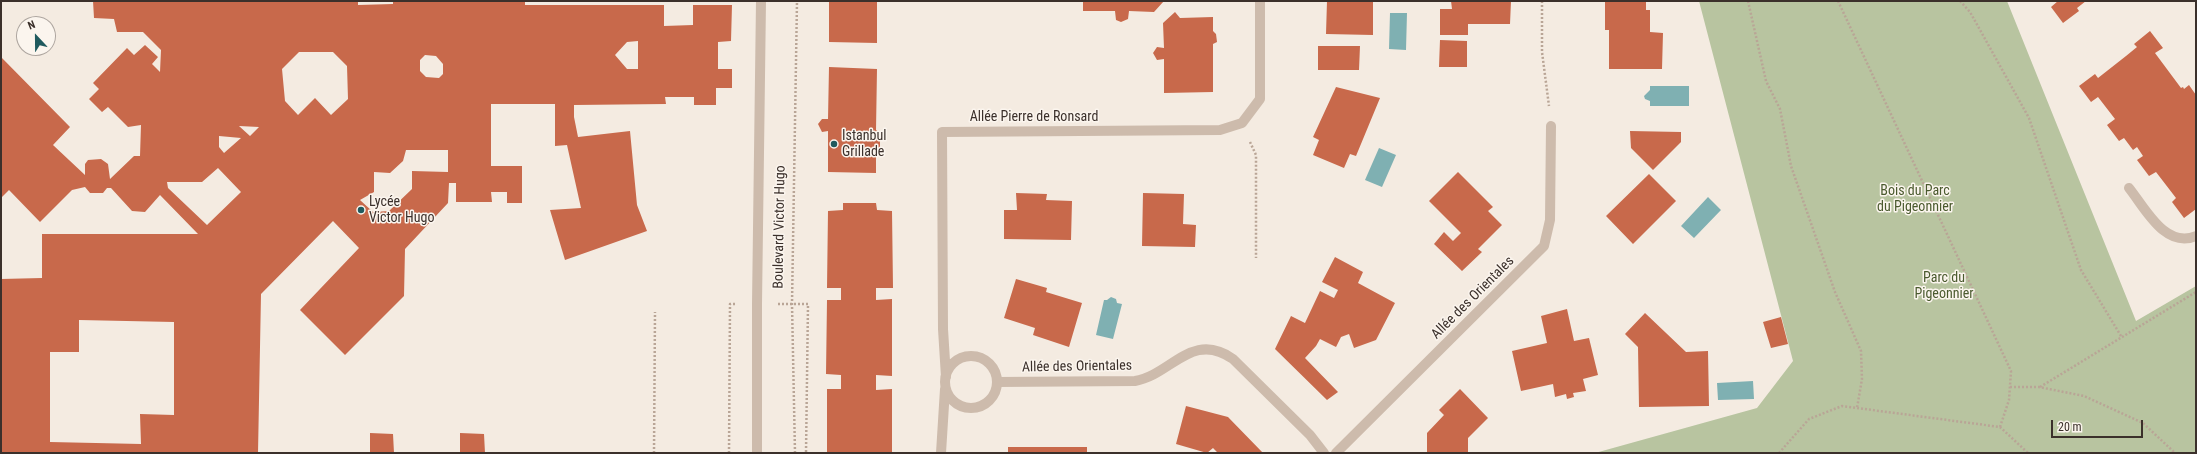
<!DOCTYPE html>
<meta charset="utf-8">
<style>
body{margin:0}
#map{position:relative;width:2197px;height:454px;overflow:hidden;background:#f4ebe1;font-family:"Roboto Condensed",sans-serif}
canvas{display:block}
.frame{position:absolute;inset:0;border:2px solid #3b302b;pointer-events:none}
.north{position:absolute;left:16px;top:16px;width:40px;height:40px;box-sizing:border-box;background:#fbf5ee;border:1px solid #aea6a0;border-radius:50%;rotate:338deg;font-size:11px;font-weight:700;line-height:16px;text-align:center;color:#3b302b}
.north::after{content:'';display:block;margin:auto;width:14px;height:18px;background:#1f5a5e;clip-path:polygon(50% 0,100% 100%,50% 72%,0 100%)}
.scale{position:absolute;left:2051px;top:420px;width:92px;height:18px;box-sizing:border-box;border:2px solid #3b302b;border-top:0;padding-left:5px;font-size:12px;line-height:14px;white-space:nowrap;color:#3b302b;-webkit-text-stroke:3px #fbf5ee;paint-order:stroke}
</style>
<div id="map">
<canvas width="2197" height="454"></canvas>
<div class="frame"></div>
<div class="north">N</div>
<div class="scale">20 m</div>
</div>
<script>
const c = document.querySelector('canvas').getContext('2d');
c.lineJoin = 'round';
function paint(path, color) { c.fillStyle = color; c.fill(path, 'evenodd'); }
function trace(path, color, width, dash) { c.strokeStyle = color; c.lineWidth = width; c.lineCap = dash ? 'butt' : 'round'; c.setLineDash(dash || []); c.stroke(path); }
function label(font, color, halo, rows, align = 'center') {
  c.font = font + ' "Roboto Condensed",sans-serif'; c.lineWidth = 3; c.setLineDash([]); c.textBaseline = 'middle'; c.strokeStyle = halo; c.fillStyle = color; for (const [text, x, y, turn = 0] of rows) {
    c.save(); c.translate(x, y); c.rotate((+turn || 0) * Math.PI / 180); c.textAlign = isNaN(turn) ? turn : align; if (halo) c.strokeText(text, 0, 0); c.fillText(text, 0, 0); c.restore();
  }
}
paint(new Path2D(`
 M1699,1H2007L2136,321L2196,286V453H1595L1757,408L1793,361Z`), '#b8c4a0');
paint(new Path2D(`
 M1390,13H1407L1406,50L1389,49Z
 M1650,86H1689V106H1650V101L1645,99L1644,96L1650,90Z
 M1379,148L1396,155L1382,187L1365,180Z
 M1708,197L1721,210L1694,238L1681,226Z
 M1111,297L1116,299L1117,303L1122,304L1113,339L1096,335L1104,300H1107Z
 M1753,381L1754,399L1718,400L1717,383Z`), '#7fb0b2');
paint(new Path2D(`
 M93,1H358V5L393,4V1H525V5H664V26L693,25V5H732L731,41L718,42V69H732V88H716V105H694V97H665L666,104L574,105V117L578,137L630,131L637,205L647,231L565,260L550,210L581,208L567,145L555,146V104H491V166H522V203H507V192H491L492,202H456V183H449L448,203L405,249L404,296L345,355L300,310L359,248L333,221L261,294L258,453H1V279L42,278V234H198L160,195L145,212L132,211L111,188H107L103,193H90L85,187L72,190L40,222L9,190L1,198V57L70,127L53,145L85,175V164L88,160L101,159L108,164L110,179L134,156H140L141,125L128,127L108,107L102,112L89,99L99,89L93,83L127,48L134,55L145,45L158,57L152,64L160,72L161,50L143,32H117L114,19L94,18ZM638,41V69H627L615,55L627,42ZM299,52H333L347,66L348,99L331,115L315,98L298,115L285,101L282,69ZM425,55L436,56L443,64V74L439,78L426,77L420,71V60ZM239,126L259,127L250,136ZM219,136L241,138L224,153L219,147ZM406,150H448V172L412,171V189L389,211L373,212L360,200L374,192V172L390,173L403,161ZM218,168L241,192L207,225L168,188L167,182H202ZM79,320L174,322V415L140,414L141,444L50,442V352H79Z
 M829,1H877V43L829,42Z
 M1083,1H1164L1154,12L1129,11L1128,19L1121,22L1116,20L1115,11H1083Z
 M1327,1H1373V35L1326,34Z
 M1451,1H1511L1510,24H1468V35H1440V9H1452Z
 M1605,1H1646V10H1650V32L1663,33L1662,69H1609V30H1605Z
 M2058,1H2086L2077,8L2079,11L2063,23L2051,7Z
 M1175,12L1180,18L1213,17V31L1216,34L1217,42L1213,44V92L1164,93V59L1157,60L1153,53L1157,47L1164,48L1163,23Z
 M2150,31L2163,48L2155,53L2181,88L2183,87L2184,89L2189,85L2196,95V209L2184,218L2172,202L2176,198L2156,172L2149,176L2137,160L2143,156L2137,147L2133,150L2124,138L2119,141L2107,125L2115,119L2098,97L2091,102L2079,86L2095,74L2098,78L2126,56L2137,47L2134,44Z
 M1440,40L1467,41V67H1439Z
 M1318,46H1360L1359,70H1318Z
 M829,67L877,69L876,130L880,133V150L876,152V173L828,172V131L822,132L818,124L822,119H828Z
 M1336,87L1380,98L1356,156L1350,154L1344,168L1313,155L1319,140L1313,137Z
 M1630,131L1681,132V142L1653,170L1631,148Z
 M1458,172L1493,207L1488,211L1502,225L1478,249L1482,252L1462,271L1434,244L1444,232L1453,241L1461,233L1429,201Z
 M1649,174L1676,201L1633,244L1606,216Z
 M1016,193L1047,194L1046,200L1072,201L1071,240L1004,239V210H1017Z
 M1143,193L1184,194L1183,224L1196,225L1195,247L1142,246Z
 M843,203H876L877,210L892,211L893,288H876V300L892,299V376L876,375V390L892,389V453H827V389H841V375L826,374L827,300H841V288H827L828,211L843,210Z
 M1335,257L1363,272L1358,283L1395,303L1376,340L1354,348L1349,334L1341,337L1336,347L1320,339L1316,346L1305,358L1338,392L1327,400L1275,349L1291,316L1305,323L1320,291L1334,298L1338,290L1322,282Z
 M1016,279L1047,288L1046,292L1082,303L1069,347L1033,335L1035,328L1004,318Z
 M1567,309L1574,341L1589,338L1598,375L1583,379L1586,391L1573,393L1574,397L1567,399L1566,394L1555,397L1553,384L1521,391L1512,351L1547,343L1541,316Z
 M1645,313L1686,352L1708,351L1709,406L1639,407L1638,347L1625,334Z
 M1781,317L1788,344L1771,348L1763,322Z
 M1460,389L1488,418L1468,438V453H1427V433L1444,415L1439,410Z
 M1186,406L1228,417L1263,453H1218L1213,448L1207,453L1176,444Z
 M370,433L393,434L394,453H370Z
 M460,433L484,434L485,453H460Z
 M1008,447H1087V453H1008Z`), '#c8694b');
trace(new Path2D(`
 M1542,1V52L1549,106
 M1748,1L1766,81L1780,109L1791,166L1835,292L1861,351L1862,379L1857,408
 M1838,1L2011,371L2009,400L2000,427
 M1960,1L1970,12L2029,118L2081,270L2121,336
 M1250,142L1256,155V258
 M778,304H808L806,453
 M2010,387H2039L2084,396L2143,423L2175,453
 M2040,387L2196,292
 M654,453L655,312
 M729,453L730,304H737
 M795,453L792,304L797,1
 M1779,453L1809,419L1842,406L2000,427L2028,453`), '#b9a596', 2.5, [2, 2]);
trace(new Path2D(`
 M2129,188C2145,208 2165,249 2196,236`), '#cdbbac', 10);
trace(new Path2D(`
 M945 382a26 26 0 1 1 52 0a26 26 0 1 1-52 0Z
 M946,377L943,329L942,132L1220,130L1242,123L1260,99V1
 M997,382L1135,381C1171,375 1192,330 1233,359L1310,435L1324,453
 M941,453L945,389
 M1336,453L1544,246L1550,220L1551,126`), '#cdbbac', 10);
trace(new Path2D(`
 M757,453V304L761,1`), '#cdbbac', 10);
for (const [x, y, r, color] of [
 [834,144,4,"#1f5a5e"],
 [361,210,4,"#1f5a5e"]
]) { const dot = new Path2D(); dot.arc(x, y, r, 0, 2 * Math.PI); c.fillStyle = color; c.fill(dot); trace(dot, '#fbf5ee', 1.5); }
label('14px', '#3b302b', '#fbf5ee', [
 ["Allée Pierre de Ronsard",1034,117],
 ["Boulevard Victor Hugo",780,227,-89],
 ["Allée des Orientales",1473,298,-45],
 ["Allée des Orientales",1077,367,-1]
]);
label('14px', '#3b302b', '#fbf5ee', [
 ["Istanbul",842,136],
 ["Grillade",842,152],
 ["Lycée",369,202],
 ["Victor Hugo",369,218]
], 'left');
label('14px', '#4a5a2e', '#fbf5ee', [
 ["Bois du Parc",1915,191],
 ["du Pigeonnier",1915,207],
 ["Parc du",1944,278],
 ["Pigeonnier",1944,294]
]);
</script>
